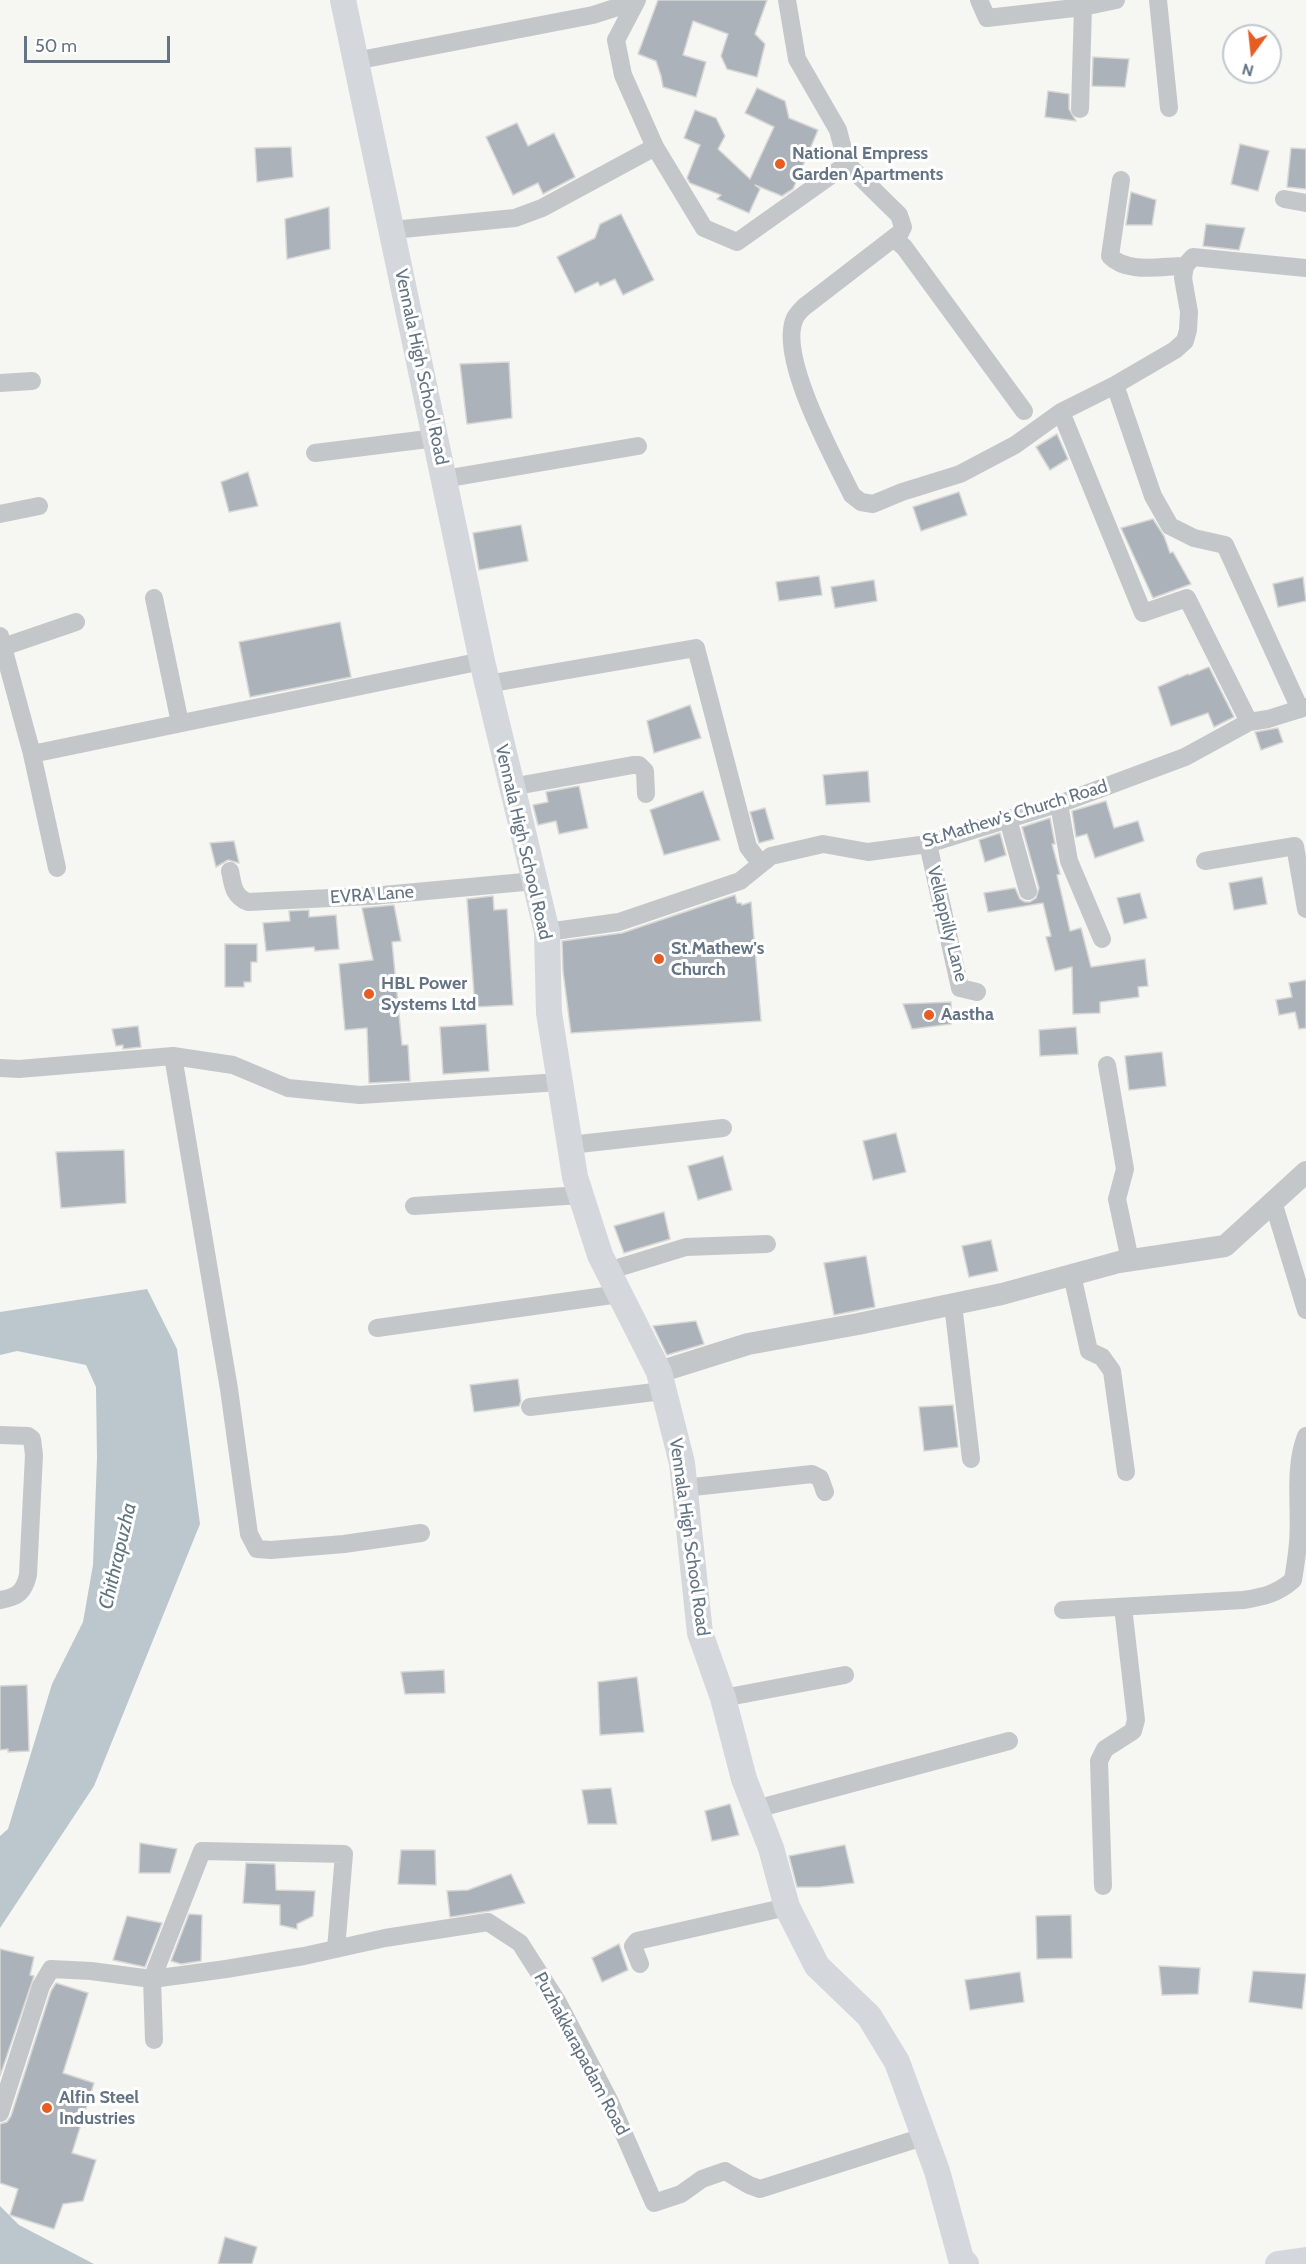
<!DOCTYPE html>
<style>
body{margin:0}
#map{position:relative;width:1306px;height:2264px;overflow:hidden;background:#f6f6f2;font-family:Cabin,sans-serif}
canvas{display:block}
.north{position:absolute;left:1222px;top:24px;width:60px;height:60px;box-sizing:border-box;background:#fff;border:2px solid #c1c7ce;border-radius:50%;rotate:195deg;font-size:16px;font-weight:700;line-height:24px;text-align:center;color:#647484}
.north::after{content:'';display:block;margin:auto;width:21px;height:27px;background:#e75c21;clip-path:polygon(50% 0,100% 100%,50% 72%,0 100%)}
.scale{position:absolute;left:24px;top:36px;width:146px;height:27px;box-sizing:border-box;border:3px solid #647484;border-top:0;padding-left:8px;font-size:18px;line-height:21px;white-space:nowrap;color:#647484;-webkit-text-stroke:4px #fff;paint-order:stroke}
</style>
<div id="map">
<canvas width="1306" height="2264"></canvas>
<div class="north">N</div>
<div class="scale">50 m</div>
</div>
<script>
const c = document.querySelector('canvas').getContext('2d');
c.lineJoin = 'round';
function paint(path, color) { c.fillStyle = color; c.fill(path, 'evenodd'); }
function trace(path, color, width, dash) { c.strokeStyle = color; c.lineWidth = width; c.lineCap = dash ? 'butt' : 'round'; c.setLineDash(dash || []); c.stroke(path); }
function label(font, color, halo, rows, align = 'center') {
  c.font = font + ' Cabin,sans-serif'; c.lineWidth = 6; c.setLineDash([]); c.textBaseline = 'middle'; c.strokeStyle = halo; c.fillStyle = color; for (const [text, x, y, turn = 0] of rows) {
    c.save(); c.translate(x, y); c.rotate((+turn || 0) * Math.PI / 180); c.textAlign = isNaN(turn) ? turn : align; if (halo) c.strokeText(text, 0, 0); c.fillText(text, 0, 0); c.restore();
  }
}
paint(new Path2D(`
 M147,1289L177,1349L200,1524L94,1786L0,1928V1836L8,1829L52,1684L83,1622L93,1565L97,1458L96,1387L86,1365L17,1351L0,1355V1312Z
 M0,2206L19,2225L94,2264H0Z`), '#bcc7cd');
const building = new Path2D(`
 M658,0H767L755,34L765,44L757,77L727,69L721,56L728,34L693,21L683,55L706,62L696,97L663,87L661,76L656,61L638,54Z
 M1093,57L1129,59L1125,87L1092,86Z
 M757,88L785,101L789,118L818,130L793,189L782,196L755,185L760,189L749,213L717,199L721,195L690,183L687,178L700,145L684,138L695,110L716,118L725,136L718,149L750,179L774,127L745,113Z
 M1048,91L1069,94V109L1076,121L1045,117Z
 M517,123L528,146L554,133L575,177L543,194L538,183L513,195L486,137Z
 M1240,144L1269,151L1258,191L1231,184Z
 M291,147L293,177L257,182L255,148Z
 M1291,148L1306,149V189L1287,187Z
 M1131,192L1156,200L1152,225H1126Z
 M329,207L330,249L287,259L285,219Z
 M621,214L654,280L623,295L615,279L600,286L598,282L575,293L557,257L595,238L600,224Z
 M1206,224L1245,228L1239,250L1203,246Z
 M509,362L512,418L467,424L460,364Z
 M1057,434L1068,459L1050,470L1036,447Z
 M248,472L258,506L229,512L221,482Z
 M959,492L967,515L921,531L913,507Z
 M1153,519L1164,536L1170,553L1173,552L1191,584L1153,598L1121,528Z
 M521,525L528,561L479,570L473,533Z
 M819,576L822,595L779,601L776,582Z
 M1303,577L1306,601L1278,607L1273,584Z
 M874,580L877,601L835,608L831,587Z
 M340,622L351,677L250,697L239,642Z
 M1209,667L1234,717L1214,727L1208,713L1171,726L1158,687L1188,674L1189,675Z
 M690,705L701,738L654,753L647,721Z
 M1278,728L1283,742L1261,750L1255,732Z
 M868,771L870,802L826,805L823,775Z
 M579,786L588,828L559,834L556,821L538,825L533,805L548,802L546,792Z
 M703,791L720,840L664,855L650,810Z
 M1106,801L1114,828L1138,821L1144,841L1095,858L1087,834L1076,837L1072,811Z
 M765,808L774,839L759,843L750,812Z
 M1050,818L1055,844H1052L1060,874L1057,875L1070,931L1081,928L1091,967L1145,959L1148,986L1138,987L1139,997L1100,1002V1013L1073,1014L1072,967L1055,971L1046,937L1051,936L1043,903L988,912L984,893L1015,888L1020,899L1025,902H1030L1036,898L1039,888L1022,827Z
 M1000,833L1006,855L985,862L979,840Z
 M234,841L239,863L228,860L216,867L210,843Z
 M1262,877L1267,904L1234,910L1229,883Z
 M1140,893L1147,918L1124,924L1117,898Z
 M735,895L737,903H741L742,905L751,902L761,1021L571,1033L563,971L562,941L622,933Z
 M493,896L494,910L507,909L513,1005L475,1007L467,899Z
 M394,905L401,941L392,942L402,1045H408L410,1081L369,1083L367,1028L345,1030L339,964L373,960L362,908Z
 M309,910V917L336,915L339,949L315,951L314,947L266,951L263,923L290,921L289,911Z
 M225,944H257V962H251V982H244V987H225Z
 M1306,980V1028L1299,1029L1295,1012L1279,1015L1276,1000L1292,997L1289,983Z
 M951,1002V1024L912,1029L903,1004Z
 M486,1024L489,1071L443,1074L440,1027Z
 M138,1026L141,1047L123,1049V1045L116,1046L112,1029Z
 M1076,1027L1078,1054L1040,1056L1039,1030Z
 M1162,1052L1166,1086L1129,1090L1125,1056Z
 M896,1133L906,1172L873,1180L863,1141Z
 M124,1150L126,1203L61,1208L56,1152Z
 M723,1156L732,1190L698,1200L688,1166Z
 M664,1212L670,1239L624,1253L614,1226Z
 M991,1240L998,1271L969,1277L962,1246Z
 M866,1256L875,1307L834,1315L824,1263Z
 M696,1321L704,1344L667,1355L653,1326Z
 M518,1379L521,1401L519,1406L474,1412L470,1385Z
 M953,1405L958,1447L924,1451L919,1407Z
 M444,1670L445,1693L405,1694L401,1672Z
 M637,1677L644,1732L600,1735L598,1682Z
 M27,1685L29,1751L8,1752V1749L0,1750V1686Z
 M611,1788L617,1824H588L582,1790Z
 M730,1804L739,1835L712,1841L705,1811Z
 M140,1843L177,1849L170,1873H139Z
 M845,1845L854,1883L819,1887H797L789,1856Z
 M401,1850H435L436,1885L398,1884Z
 M246,1863L275,1864L276,1890L315,1891L313,1916L297,1924V1929L280,1925V1905L243,1903Z
 M511,1874L525,1903L489,1911L450,1917L447,1891L468,1890Z
 M189,1914L202,1915L201,1961L181,1964L171,1961Z
 M1071,1915L1072,1958L1037,1959L1036,1916Z
 M127,1916L162,1923L145,1967L113,1960Z
 M619,1944L628,1970L602,1982L592,1958Z
 M0,1949L34,1957L30,1975L34,1976L0,2076Z
 M1159,1966L1200,1968L1198,1994L1162,1995Z
 M1253,1971L1306,1974L1302,2009L1249,2002Z
 M1020,1972L1024,2002L970,2010L965,1980Z
 M56,1983L88,1993L63,2073L94,2083L72,2153L96,2160L83,2201L63,2204L54,2229L10,2215L18,2189L0,2183V2124L7,2122L11,2116L51,1991Z
 M225,2237L257,2247L252,2264H218Z`);
paint(building, '#abb2b9');
trace(building, '#d7d7d5', 1.5);
trace(new Path2D(`
 M637,0L616,40L623,75L655,147
 M787,0L797,59L838,130L847,164L899,215L903,227L900,233L804,307C801,310 797,314 795,318C777,356 834,458 852,495L861,502L873,504L902,492L960,474L1015,445L1061,412L1115,385L1175,350L1185,341L1188,330L1189,312L1183,278L1185,266L1193,257L1306,268
 M979,0L987,18L1083,7L1116,0
 M1158,0L1169,108
 M355,61L593,15L621,6L619,0
 M1080,109L1083,7
 M1121,180L1110,256C1127,274 1162,266 1185,266
 M1284,199L1306,203
 M392,230L515,218L542,208L655,147L704,228L737,242L847,164
 M893,238L904,247L1024,411
 M0,383L32,381
 M1115,385L1153,496L1170,526L1194,538L1225,545L1300,709
 M1061,412L1143,613L1187,598L1249,722
 M315,453L436,438
 M444,479L638,446
 M0,514L39,506
 M154,598L180,723
 M0,636L32,754L57,868
 M3,647L76,622
 M487,684L696,648L748,847L761,864
 M32,754L482,661
 M511,787L633,765H639L645,771L646,794
 M1059,804L1069,861L1102,939
 M1008,819L1028,891
 M928,844L960,988L977,992
 M1205,861L1295,846L1306,909
 M230,871C233,885 233,896 248,902L372,896L535,881
 M547,932L619,922L740,881L771,856L823,844L868,852L928,844L1067,801L1185,757L1249,722L1268,719L1306,707
 M173,1056L229,1389L249,1534L257,1549L271,1550L344,1544L421,1533
 M1107,1065L1125,1169L1117,1199L1130,1260
 M0,1068L19,1069L173,1056L233,1065L288,1088L360,1095L560,1082
 M570,1145L723,1128
 M1273,1202L1306,1310
 M414,1206L581,1195
 M608,1271L686,1247L767,1244
 M1072,1275L1089,1351L1102,1357L1112,1371L1126,1472
 M953,1304L971,1459
 M377,1328L619,1294
 M530,1407L663,1391
 M0,1435L28,1436L32,1439L34,1455L28,1575C24,1592 18,1597 0,1600
 M684,1488L812,1474L820,1478L825,1492
 M1063,1610L1243,1600C1263,1597 1277,1594 1293,1580C1295,1568 1297,1555 1298,1543C1301,1508 1293,1469 1306,1436
 M723,1698L845,1675
 M756,1809L1009,1741
 M1103,1886L1099,1761L1105,1749L1133,1731L1136,1720L1123,1607
 M640,1964L633,1946L637,1941L787,1907
 M154,2040L152,1979L226,1969L304,1956L385,1938L488,1922L520,1943L557,2001L610,2102L654,2203L681,2194L702,2179L725,2171L749,2185L760,2189L926,2136
 M0,2113L41,1986L51,1969L91,1971L152,1979L202,1851L344,1854L336,1949`), '#c3c7ca', 18);
trace(new Path2D(`
 M659,1372L748,1344L858,1324L1002,1294L1119,1262L1225,1246L1306,1172`), '#c3c7ca', 22);
trace(new Path2D(`
 M343,0L482,661L547,932L549,1013L575,1177L600,1255L659,1372L682,1463L700,1633L723,1698L744,1779L771,1848L787,1907L817,1966L869,2016L897,2062L937,2171L961,2259L966,2264
 M1278,2264L1306,2260`), '#d4d8dc', 26);
for (const [x, y, r, color] of [
 [780,164,6,"#e75c21"],
 [659,959,6,"#e75c21"],
 [369,994,6,"#e75c21"],
 [929,1015,6,"#e75c21"],
 [47,2108,6,"#e75c21"]
]) { const dot = new Path2D(); dot.arc(x, y, r, 0, 2 * Math.PI); c.fillStyle = color; c.fill(dot); trace(dot, '#fff', 2); }
label('bold 18px', '#647484', '#fff', [
 ["National Empress",792,154],
 ["Garden Apartments",792,175],
 ["St.Mathew's",671,949],
 ["Church",671,970],
 ["HBL Power",381,984],
 ["Systems Ltd",381,1005],
 ["Aastha",941,1015],
 ["Alfin Steel",59,2098],
 ["Industries",59,2119]
], 'left');
label('18px', '#647484', '#fff', [
 ["Vennala High School Road",421,367,78],
 ["St.Mathew's Church Road",1015,814,-17],
 ["Vennala High School Road",523,842,77],
 ["EVRA Lane",372,895,-4],
 ["Vellappilly Lane",947,924,76],
 ["Vennala High School Road",689,1537,82],
 ["Puzhakkarapadam Road",581,2054,62]
]);
label('italic 20px', '#5f7681', '#fff', [
 ["Chithrapuzha",118,1556,-77]
]);
</script>
